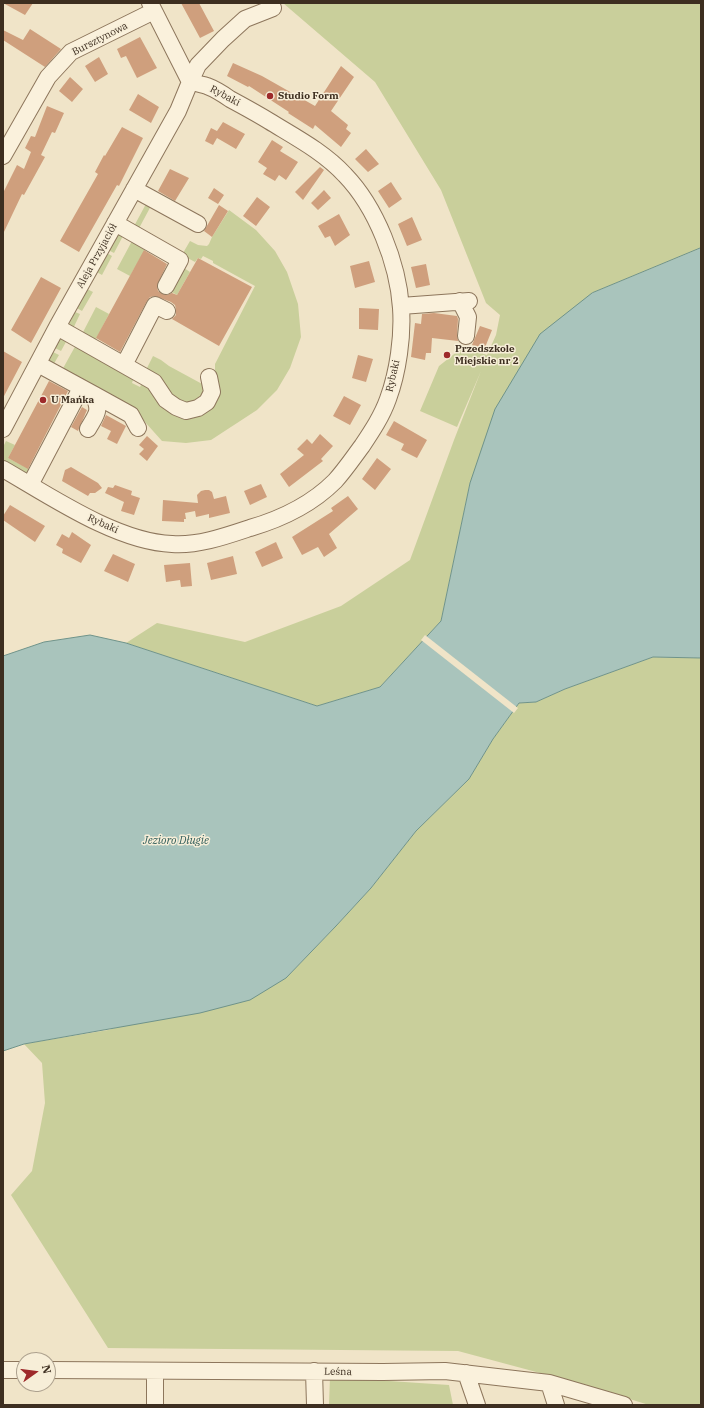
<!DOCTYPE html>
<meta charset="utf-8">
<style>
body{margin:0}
#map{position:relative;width:704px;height:1408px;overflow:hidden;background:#f0e4c8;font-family:"IBM Plex Serif",serif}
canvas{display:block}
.frame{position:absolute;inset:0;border:4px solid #3d2e20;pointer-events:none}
.north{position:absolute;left:16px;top:1352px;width:40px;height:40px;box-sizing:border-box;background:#f7eed8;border:1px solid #ada18e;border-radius:50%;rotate:76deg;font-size:11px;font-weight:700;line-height:16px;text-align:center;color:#3d2e20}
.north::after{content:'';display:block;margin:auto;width:14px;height:18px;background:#9e2a2b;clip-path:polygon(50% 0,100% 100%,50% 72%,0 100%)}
</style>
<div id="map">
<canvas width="704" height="1408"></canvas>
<div class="frame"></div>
<div class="north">N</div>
</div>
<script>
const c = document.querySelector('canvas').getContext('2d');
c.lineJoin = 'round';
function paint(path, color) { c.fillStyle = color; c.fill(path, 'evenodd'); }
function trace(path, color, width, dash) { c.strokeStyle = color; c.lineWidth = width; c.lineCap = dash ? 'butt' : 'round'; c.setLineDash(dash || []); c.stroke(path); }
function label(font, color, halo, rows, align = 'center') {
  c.font = font + ' "IBM Plex Serif",serif'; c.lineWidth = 3; c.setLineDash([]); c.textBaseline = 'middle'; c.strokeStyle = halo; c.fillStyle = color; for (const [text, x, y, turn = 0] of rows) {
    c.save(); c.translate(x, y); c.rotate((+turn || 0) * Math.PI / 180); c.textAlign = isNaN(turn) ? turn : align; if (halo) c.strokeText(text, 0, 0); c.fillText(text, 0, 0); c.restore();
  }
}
paint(new Path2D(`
 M283,3H701V248L592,293L470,483L441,621L380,687L317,706L126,643L157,623L245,642L341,606L410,560L454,440L481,371L457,427L420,411L439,366L463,347L487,355L496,335L500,315L486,303L441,190L375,82Z
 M147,202L152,204L137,232L132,230Z
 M229,210L256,230L275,251L287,272L298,304L301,337L290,368L277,390L257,410L211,440L186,443L162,441L136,412L61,372L77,343L134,377L132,383L140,387L143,381L174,409L215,393V364L255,286L213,263V261L203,256L201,259L198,258L195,262L184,256L183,253L190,241L198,245L207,246L209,244L212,237Z
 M118,232L124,234L114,253L108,250Z
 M132,241L146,248L130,276L117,269Z
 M105,252L112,256L102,275L95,271Z
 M184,268L190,272L177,295L170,291Z
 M85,288L93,292L82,311L75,307Z
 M96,307L109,314L94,343L81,336Z
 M75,312L80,314L71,333L66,330Z
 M61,337L67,340L61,351L55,348Z
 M53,352L59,355L52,367L47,365Z
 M153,356L161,360L169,366L204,385V399L186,407L145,372Z
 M6,441L15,445L8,458L33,471L31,477L3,461V447Z
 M653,657L701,658V1405H649L581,1384L458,1351L108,1348L11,1195L32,1171L45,1103L42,1063L24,1044L108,1030L286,978L336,926L371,888L416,831L469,779L493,739L519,703L536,702L565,689Z
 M330,1377L449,1385L453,1405H329Z`), '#c9cf9b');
const water = new Path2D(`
 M701,248V658L653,657L565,689L536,702L519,703L493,739L469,779L416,831L371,888L336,926L286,978L250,1000L200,1013L24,1044L3,1051V656L44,642L90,635L126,643L317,706L380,687L441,621L470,483L495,409L540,334L592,293Z`);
paint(water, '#a9c4bc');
trace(water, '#6f938a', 1);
paint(new Path2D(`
 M425,635L518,708L514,713L421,640Z`), '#f0e4c8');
paint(new Path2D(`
 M3,3H33L25,15Z
 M181,3H199L214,31L200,38Z
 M30,29L61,49L45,67L3,40V30L23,40Z
 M140,37L157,68L137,78L126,56L121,58L117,49Z
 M99,57L108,74L95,82L85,66Z
 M233,63L262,76L315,106L341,66L354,77L331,111L348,125L346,129L351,133L341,147L315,125L313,129L288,113L289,112L249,86L248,87L227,76Z
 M70,77L83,89L72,102L59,91Z
 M138,94L159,107L151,123L129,110Z
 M47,106L64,113L55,133L52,132L41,155L45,157L24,195L22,194L3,234V193L17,165L24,169L31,152L25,148L31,136L35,137Z
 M223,122L245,134L236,149L217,138L213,145L205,141L211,128L217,131Z
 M122,127L143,138L119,186L117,185L79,252L60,241L98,174L95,172L104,155L105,156Z
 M272,140L283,147L280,151L298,162L286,180L279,175L275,181L263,174L267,168L258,162Z
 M366,149L379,164L368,172L355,159Z
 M320,167L324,170L303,200L295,192Z
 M170,169L189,178L175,201L158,191Z
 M391,182L402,199L389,208L378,191Z
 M214,188L224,195L218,204L208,198Z
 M324,190L331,198L318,210L311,203Z
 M257,197L270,207L256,226L243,216Z
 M219,205L228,211L212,237L204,231Z
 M339,214L350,235L335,246L330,236L325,238L318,226Z
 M412,217L422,240L407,246L398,224Z
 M144,250L167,264L157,286L158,291L162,294L167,295L172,293L177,295L198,258L252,287L219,346L172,319L176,315V310L175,305L171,302L155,296L150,297L147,301L120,352L96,338Z
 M369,261L375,282L355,288L350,266Z
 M426,264L430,285L416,288L411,267Z
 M41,277L61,288L31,343L11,330Z
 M359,308L379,309L378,330L359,329Z
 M434,313L457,316L458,319L457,335L458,341L432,338L431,353H426L425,360L411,357L415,323L421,324L422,314Z
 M480,326L492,330L484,350L472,345Z
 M3,351L22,362L3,398Z
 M358,355L373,359L366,382L352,378Z
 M49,381L68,391L28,469L8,458Z
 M344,396L361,405L350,425L333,416Z
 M82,407L87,410L78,431L71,427Z
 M106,415L126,426L117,444L107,439L111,431L101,426Z
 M394,421L427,440L417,458L401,450L404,444L386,435Z
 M320,434L333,446L321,459L323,461L289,487L280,474L304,455L297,449L307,439L312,444Z
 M147,436L158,446L147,461L139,454L144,449L139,445Z
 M377,458L391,469L375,490L362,479Z
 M71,467L98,483L102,488L95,493H90L88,496L62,481L65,470Z
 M261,484L267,497L250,505L244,491Z
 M115,485L132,491L131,495L140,498L134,515L121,511L124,502L105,493L108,487L113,488Z
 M205,490H209L212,492L214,499L226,496L230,513L209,518V514L196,517L195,511L185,513L186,519H184V522L162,521L163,500L198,503L197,495L201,491Z
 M348,496L358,509L329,534L337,548L324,557L318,547L302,555L292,537L333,511L331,508Z
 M10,505L45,526L35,542L3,520V516Z
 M72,532L91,545L81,563L62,553L63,549L56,545L62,534L69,538Z
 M276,542L283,558L262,567L255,552Z
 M113,554L135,564L128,582L104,571Z
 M233,556L237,574L211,580L207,563Z
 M190,563L192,586L181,587L180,580L166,582L164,565Z`), '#cf9f7d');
const minor = new Path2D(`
 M150,3L190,82
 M3,156L48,77L71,52L154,11
 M134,189L198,224
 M115,223L180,260L166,286
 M460,301L468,317L466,336
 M401,306L469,301
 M57,327L154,382L166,400L176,407L186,411L198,408L207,402L212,392L209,377
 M38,364L93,394C101,412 97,413 88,429
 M124,365L155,305L167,311
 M93,394L131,415L138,428
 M3,429L57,327L178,111L190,82L198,65L223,39L245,19L273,8L270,3
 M3,469C50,496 117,542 172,544C198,546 226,536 250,528C281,519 312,504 335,481C345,470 353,458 362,446C372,431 382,416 388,399C398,372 403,336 401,308C398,263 376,207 345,175C324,152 295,137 269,121C256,113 243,106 230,99C223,94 215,89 207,86C201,84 195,83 190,82
 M30,485L81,388
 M3,1370H24
 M48,1370L383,1372L445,1371L549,1383L624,1405
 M155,1371V1405
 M314,1371L315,1405
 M466,1373L477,1405
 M549,1383L556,1405`);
trace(minor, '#8d765c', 18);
trace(minor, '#faf1dc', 16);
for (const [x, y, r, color] of [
 [270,96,4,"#9e2a2b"],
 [447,355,4,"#9e2a2b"],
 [43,400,4,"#9e2a2b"]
]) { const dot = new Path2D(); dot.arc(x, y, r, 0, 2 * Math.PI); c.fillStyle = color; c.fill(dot); trace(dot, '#f7eed8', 1.5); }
label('10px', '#3d2e20', '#f7eed8', [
 ["Bursztynowa",100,39,-27],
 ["Rybaki",225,96,28],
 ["Aleja Przyjaciół",97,256,-61],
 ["Rybaki",393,376,-77],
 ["Rybaki",103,524,24],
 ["Leśna",338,1372,1]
]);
label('bold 10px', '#3d2e20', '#f7eed8', [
 ["Studio Form",278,96],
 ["Przedszkole",455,349],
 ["Miejskie nr 2",455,361],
 ["U Mańka",51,400]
], 'left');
label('italic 11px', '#2f5d5a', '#f7eed8', [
 ["Jezioro Długie",176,841]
]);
</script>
